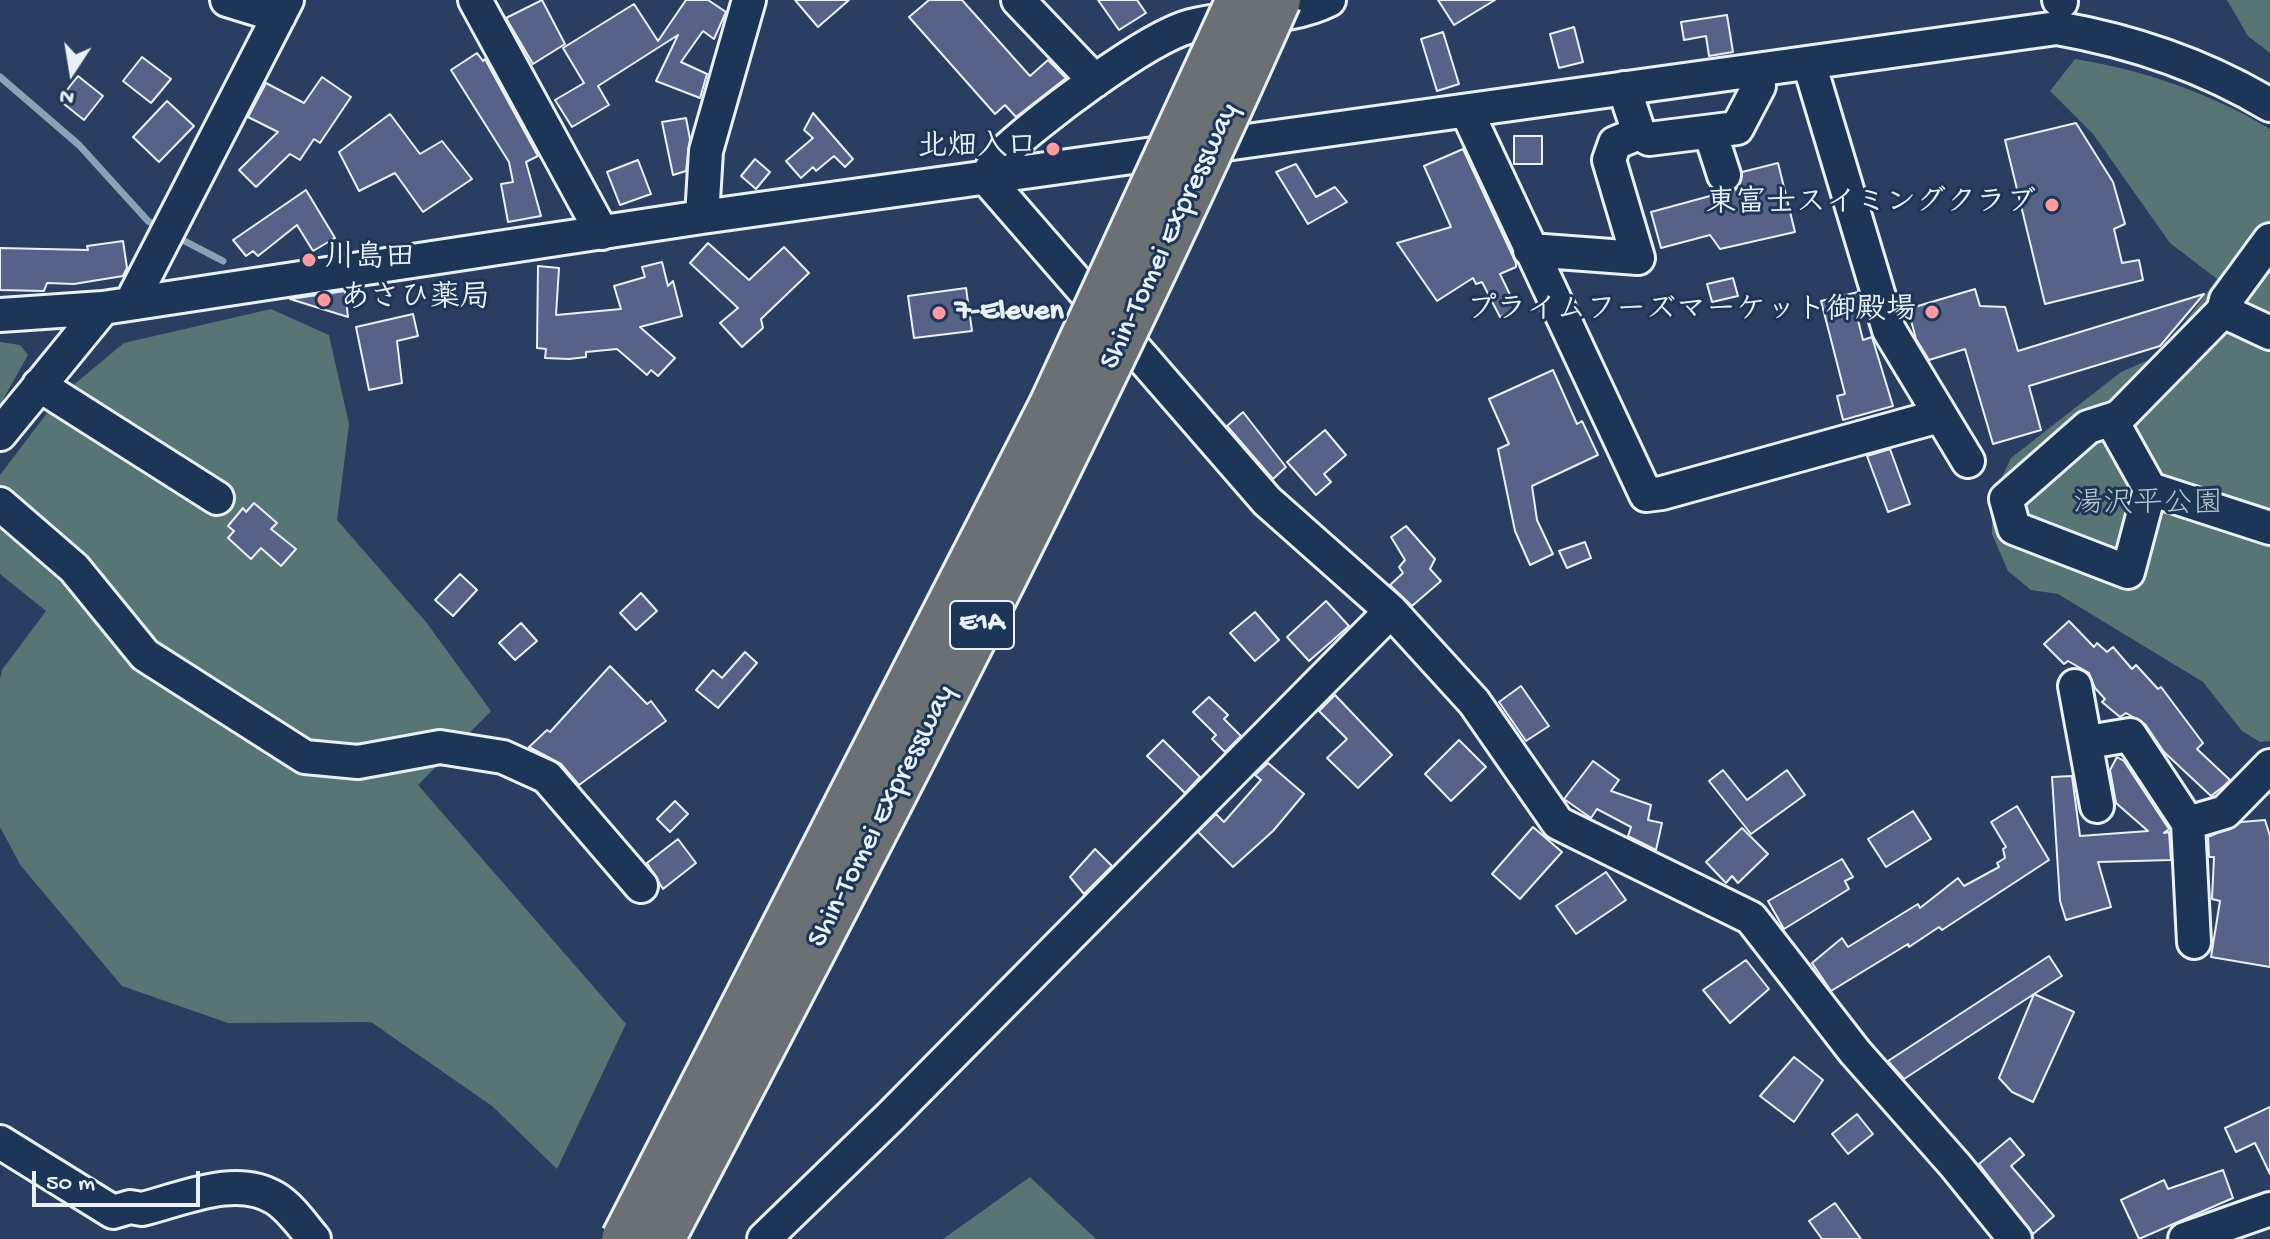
<!DOCTYPE html>
<meta charset="utf-8">
<style>
body{margin:0}
#map{position:relative;width:2270px;height:1239px;overflow:hidden;background:#293e61;font-family:"Gochi Hand",sans-serif}
canvas{display:block}
.north{position:absolute;left:32px;top:32px;width:80px;height:80px;-webkit-text-stroke:6px #1d3557;paint-order:stroke;rotate:192deg;font-size:22px;font-weight:700;line-height:32px;text-align:center;color:#e8f1f8}
.north::after{content:'';display:block;margin:auto;width:28px;height:36px;background:#e8f1f8;clip-path:polygon(50% 0,100% 100%,50% 72%,0 100%)}
.scale{position:absolute;left:32px;top:1171px;width:168px;height:36px;box-sizing:border-box;border:4px solid #e8f1f8;border-top:0;padding-left:10px;font-size:24px;line-height:28px;white-space:nowrap;color:#e8f1f8;-webkit-text-stroke:6px #1d3557;paint-order:stroke}
</style>
<div id="map">
<canvas width="2270" height="1239"></canvas>
<div class="north">N</div>
<div class="scale">50 m</div>
</div>
<script>
const c = document.querySelector('canvas').getContext('2d');
c.lineJoin = 'round';
function paint(path, color) { c.fillStyle = color; c.fill(path, 'evenodd'); }
function trace(path, color, width, dash) { c.strokeStyle = color; c.lineWidth = width; c.lineCap = dash ? 'butt' : 'round'; c.setLineDash(dash || []); c.stroke(path); }
function label(font, color, halo, rows, align = 'center') {
  c.font = font + ' "Gochi Hand","Klee One",sans-serif'; c.lineWidth = 6; c.setLineDash([]); c.textBaseline = 'middle'; c.strokeStyle = halo; c.fillStyle = color; for (const [text, x, y, turn = 0] of rows) {
    c.save(); c.translate(x, y); c.rotate((+turn || 0) * Math.PI / 180); c.textAlign = isNaN(turn) ? turn : align; if (halo) c.strokeText(text, 0, 0); c.fillText(text, 0, 0); c.restore();
  }
}
paint(new Path2D(`
 M2227,0H2270V53L2248,36Z
 M2075,59C2144,70 2210,93 2270,129V741L2260,742L2242,731L2203,682L2058,594L2031,590L2008,571L1992,534V498L2011,458L2121,372L2160,355L2217,279L2170,243L2093,134L2050,91Z
 M271,309L329,335L349,424L337,520L426,622L491,711L418,785L626,1024L557,1169L492,1106L371,1022L228,1023L122,986L21,866L0,827V679L2,670L46,611L0,574V475L60,396L124,343Z
 M0,342L20,345L28,355L0,405Z
 M1030,1177L1096,1239H943Z`), '#577574');
trace(new Path2D(`
 M0,77L79,145L148,221L161,228
 M175,236L223,261`), '#87a3b8', 7);
const building = new Path2D(`
 M542,0L565,44L533,64L506,18Z
 M686,0H708L726,12L714,39L703,31L681,62L707,74L700,98L656,81L678,35L598,86L609,105L572,127L555,100L584,83L563,48L634,4L658,41Z
 M795,0H849L818,27Z
 M929,0H962L1030,76L1048,60L1066,78L1016,117L1005,105L995,114L909,17Z
 M1098,0H1137L1146,13L1119,30Z
 M1438,0H1495L1454,25Z
 M1727,15L1733,52L1709,56L1706,36L1684,40L1681,22Z
 M1574,27L1583,62L1559,68L1550,34Z
 M1443,32L1459,84L1437,91L1421,39Z
 M477,53L483,61L485,59L538,156L526,162L541,216L508,222L501,184L513,182L509,162L451,70Z
 M142,57L171,79L151,103L123,81Z
 M78,76L103,96L84,120L59,100Z
 M322,77L351,97L320,143L314,139L300,160L290,154L256,187L239,170L278,132L248,117L266,83L304,103Z
 M167,101L194,126L159,162L133,137Z
 M813,113L853,159L845,167L834,156L816,171L813,167L801,178L786,161L813,138L804,130Z
 M390,114L420,154L442,141L472,179L423,212L395,173L359,191L339,152Z
 M686,118L690,139L686,171L673,175L662,122Z
 M2076,123L2113,182L2125,224L2114,229L2122,263L2139,260L2143,280L2045,304L2005,140Z
 M1514,136H1542V164H1514Z
 M1463,149L1516,263V267L1500,274L1517,309L1500,317L1482,282L1476,284L1473,278L1437,301L1397,243L1451,227L1424,166Z
 M755,159L770,172L756,189L741,176Z
 M638,160L651,194L620,205L607,172Z
 M1778,163L1795,232L1720,249L1710,235L1661,248L1651,212L1710,196V187L1719,193H1731L1739,187L1742,172Z
 M1296,164L1316,197L1335,187L1347,202L1308,224L1276,172Z
 M306,190L335,238L313,251L297,225L258,256L253,251L246,256L233,240Z
 M123,241L127,268L123,276L74,284L47,283L44,291L0,290V248L88,250L87,246Z
 M708,243L749,280L784,247L809,273L761,319L763,328L742,347L720,323L738,308L690,263Z
 M662,262L668,286L673,281L682,316L640,327L675,358L658,376L651,370L647,375L617,349L586,352V357L569,359L545,358L546,349L537,348L538,266L559,268L556,315L621,309L614,286L645,277L642,267Z
 M1733,278L1738,296L1712,302L1707,284Z
 M966,288L972,331L914,338L908,296Z
 M1975,289L1980,306L2005,307L2018,351L2204,294L2160,346L2029,386L2041,430L1993,444L1965,349L1929,360L1916,339L1908,309Z
 M345,291L348,317L290,299Z
 M1858,292L1861,303L1855,308L1863,340L1872,337L1893,406L1843,420L1837,396L1845,394L1821,301Z
 M413,314L418,336L397,341L402,383L369,390L356,327Z
 M1553,370L1577,424L1582,421L1598,455L1532,486L1537,520L1553,554L1530,565L1515,531L1498,449L1509,444L1489,399Z
 M1243,412L1286,467L1273,479L1227,426Z
 M1325,430L1346,455L1324,474L1331,482L1316,495L1287,462Z
 M1890,449L1910,504L1888,512L1867,456Z
 M254,503L277,523L271,529L296,549L281,566L261,548L251,559L228,538L234,531L228,526L243,508L246,512Z
 M1406,526L1435,559L1430,569L1441,581L1412,606L1390,585L1403,573L1399,567L1405,560L1391,537Z
 M1585,542L1591,558L1567,568L1559,551Z
 M460,574L477,590L453,616L435,600Z
 M641,593L657,611L636,630L620,613Z
 M1326,601L1349,626L1309,661L1287,637Z
 M1255,612L1279,640L1255,661L1230,633Z
 M2069,621L2094,647L2097,643L2107,652L2113,647L2132,669L2136,665L2158,689L2161,687L2203,743L2197,749L2230,780L2224,786L2211,796L2164,752L2145,724L2126,713L2120,717L2102,702L2105,699L2095,688L2089,673L2068,661L2064,664L2044,644Z
 M521,623L537,641L515,660L499,643Z
 M745,652L757,663L718,708L696,690L713,670L722,678Z
 M610,666L647,704L651,701L666,721L579,785L561,764L529,747L547,730L550,732Z
 M1521,686L1549,726L1526,741L1499,702Z
 M1335,695L1392,755L1358,788L1327,758L1347,739L1319,711Z
 M1209,697L1228,715L1224,719L1241,736L1225,752L1212,739L1216,735L1193,712Z
 M1163,740L1200,777L1185,793L1147,756Z
 M1459,740L1486,767L1451,801L1425,774Z
 M2117,757L2124,761L2169,829L2164,833L2169,832L2171,860L2098,862L2111,907L2066,920L2060,901L2052,777L2072,776L2080,836L2148,831L2116,803L2110,770Z
 M1593,761L1619,780L1611,791L1651,805L1648,820L1662,823L1656,850L1628,836L1631,827L1597,809L1591,818L1564,799Z
 M1268,763L1304,794L1273,831L1233,867L1198,832L1216,814L1224,822L1261,780L1255,775Z
 M1723,770L1747,800L1787,770L1805,795L1751,834L1709,781Z
 M675,801L688,814L670,832L657,819Z
 M2017,806L2049,860L1942,930L1939,927L1909,947L1908,944L1831,991L1812,963L1842,938L1848,947L1918,904L1920,908L1958,878L1964,886L1999,867L1997,863L2005,858L2003,849L2006,847L1991,822Z
 M1913,811L1931,839L1886,867L1868,839Z
 M2265,820L2270,836V967L2211,957L2220,901L2212,899L2214,857H2209L2208,837L2241,822Z
 M1533,827L1562,852L1520,899L1492,874Z
 M1742,828L1768,854L1738,883L1732,876L1726,883L1706,862Z
 M678,839L696,863L663,889L647,863Z
 M1095,849L1112,866L1084,894L1070,877Z
 M1842,859L1853,877L1845,881L1849,889L1784,929L1768,901Z
 M1606,872L1626,900L1576,934L1556,906Z
 M2049,956L2062,976L2034,994L2074,1012L2033,1102L2012,1092L1999,1078L2034,994L1904,1079L1888,1061Z
 M1746,960L1769,989L1730,1023L1703,990Z
 M1794,1057L1823,1080L1794,1122L1760,1096Z
 M2270,1107V1174L2255,1143L2236,1152L2225,1128Z
 M1857,1114L1873,1134L1848,1154L1832,1134Z
 M2010,1138L2024,1155L2011,1166L2054,1216L2033,1234L1979,1164Z
 M2223,1170L2233,1198L2139,1239L2121,1200L2164,1180L2168,1189Z
 M1835,1203L1861,1239H1822L1809,1221Z`);
paint(building, '#576289');
trace(building, '#e8f1f8', 2);
const minor = new Path2D(`
 M227,0L279,16
 M475,0L602,233
 M1018,0L1095,81
 M1329,0C1287,21 1237,14 1191,26C1147,37 1033,124 999,157C993,163 990,172 987,179L1267,501L1391,611L1474,702L1558,823L1751,918L1855,1052L1955,1165L2015,1239
 M2059,0L2061,2
 M1809,63L1889,330L1968,461
 M1624,88L1639,133L1649,139L1737,128L1759,86L1757,70
 M1467,112L1646,495L1662,493L1939,416
 M1710,132L1724,175
 M702,217L706,151L749,0
 M1530,250L1638,258L1609,160L1615,143L1639,133
 M131,303L287,0
 M2223,311L2270,333
 M0,315L103,308L702,217L2057,28C2131,41 2205,66 2270,105
 M39,385L217,498
 M2112,421L2150,489L2128,572L2014,528L2006,499L2088,427L2119,417L2223,311L2226,300L2270,240
 M0,434L103,308
 M2150,489L2270,528
 M0,504L74,568L145,655L305,757L358,762L440,747L503,757L547,777L641,886
 M2075,686L2097,806
 M2088,742L2130,735L2188,823L2194,942
 M2188,823L2225,812L2270,766
 M0,1142L113,1212L130,1207L142,1209C183,1199 236,1174 275,1198C291,1208 302,1225 314,1239
 M764,1239L890,1117L1391,611
 M2185,1239L2270,1209`);
trace(minor, '#e8f1f8', 38);
trace(minor, '#1d3557', 32);
const highwayBridge = new Path2D(`
 M624,1239L1052,405L1239,0
 M662,1239C877,830 1091,422 1278,0`);
trace(highwayBridge, '#e8f1f8', 50, []);
trace(highwayBridge, '#6a7074', 44);
for (const [x, y, r, color] of [
 [1053,149,8,"#ff9aa2"],
 [2052,205,8,"#ff9aa2"],
 [309,260,8,"#ff9aa2"],
 [324,300,8,"#ff9aa2"],
 [1932,312,8,"#ff9aa2"],
 [939,313,8,"#ff9aa2"]
]) { const dot = new Path2D(); dot.arc(x, y, r, 0, 2 * Math.PI); c.fillStyle = color; c.fill(dot); trace(dot, '#1d3557', 3); }
for (const [x, y, w] of [
 [982,625,64]
]) { const box = new Path2D(); box.roundRect(x - w / 2, y - 24, w, 48, 6); c.fillStyle = '#1d3557'; c.fill(box); trace(box, '#e8f1f8', 2); }
label('bold 28px', '#e8f1f8', null, [
 ["E1A",982,625]
]);
label('bold 30px', '#e8f1f8', '#1d3557', [
 ["北畑入口",1037,149],
 ["東富士スイミングクラブ",2036,205],
 ["川島田",325,260,"left"],
 ["あさひ薬局",340,300,"left"],
 ["プライムフーズマーケット御殿場",1916,312],
 ["7-Eleven",955,313,"left"]
], 'right');
label('30px', '#e8f1f8', '#1d3557', [
 ["Shin-Tomei Expressway",1171,237,-65],
 ["Shin-Tomei Expressway",883,817,-63]
]);
label('30px', '#b5c6ca', '#1d3557', [
 ["湯沢平公園",2148,506]
]);
</script>
